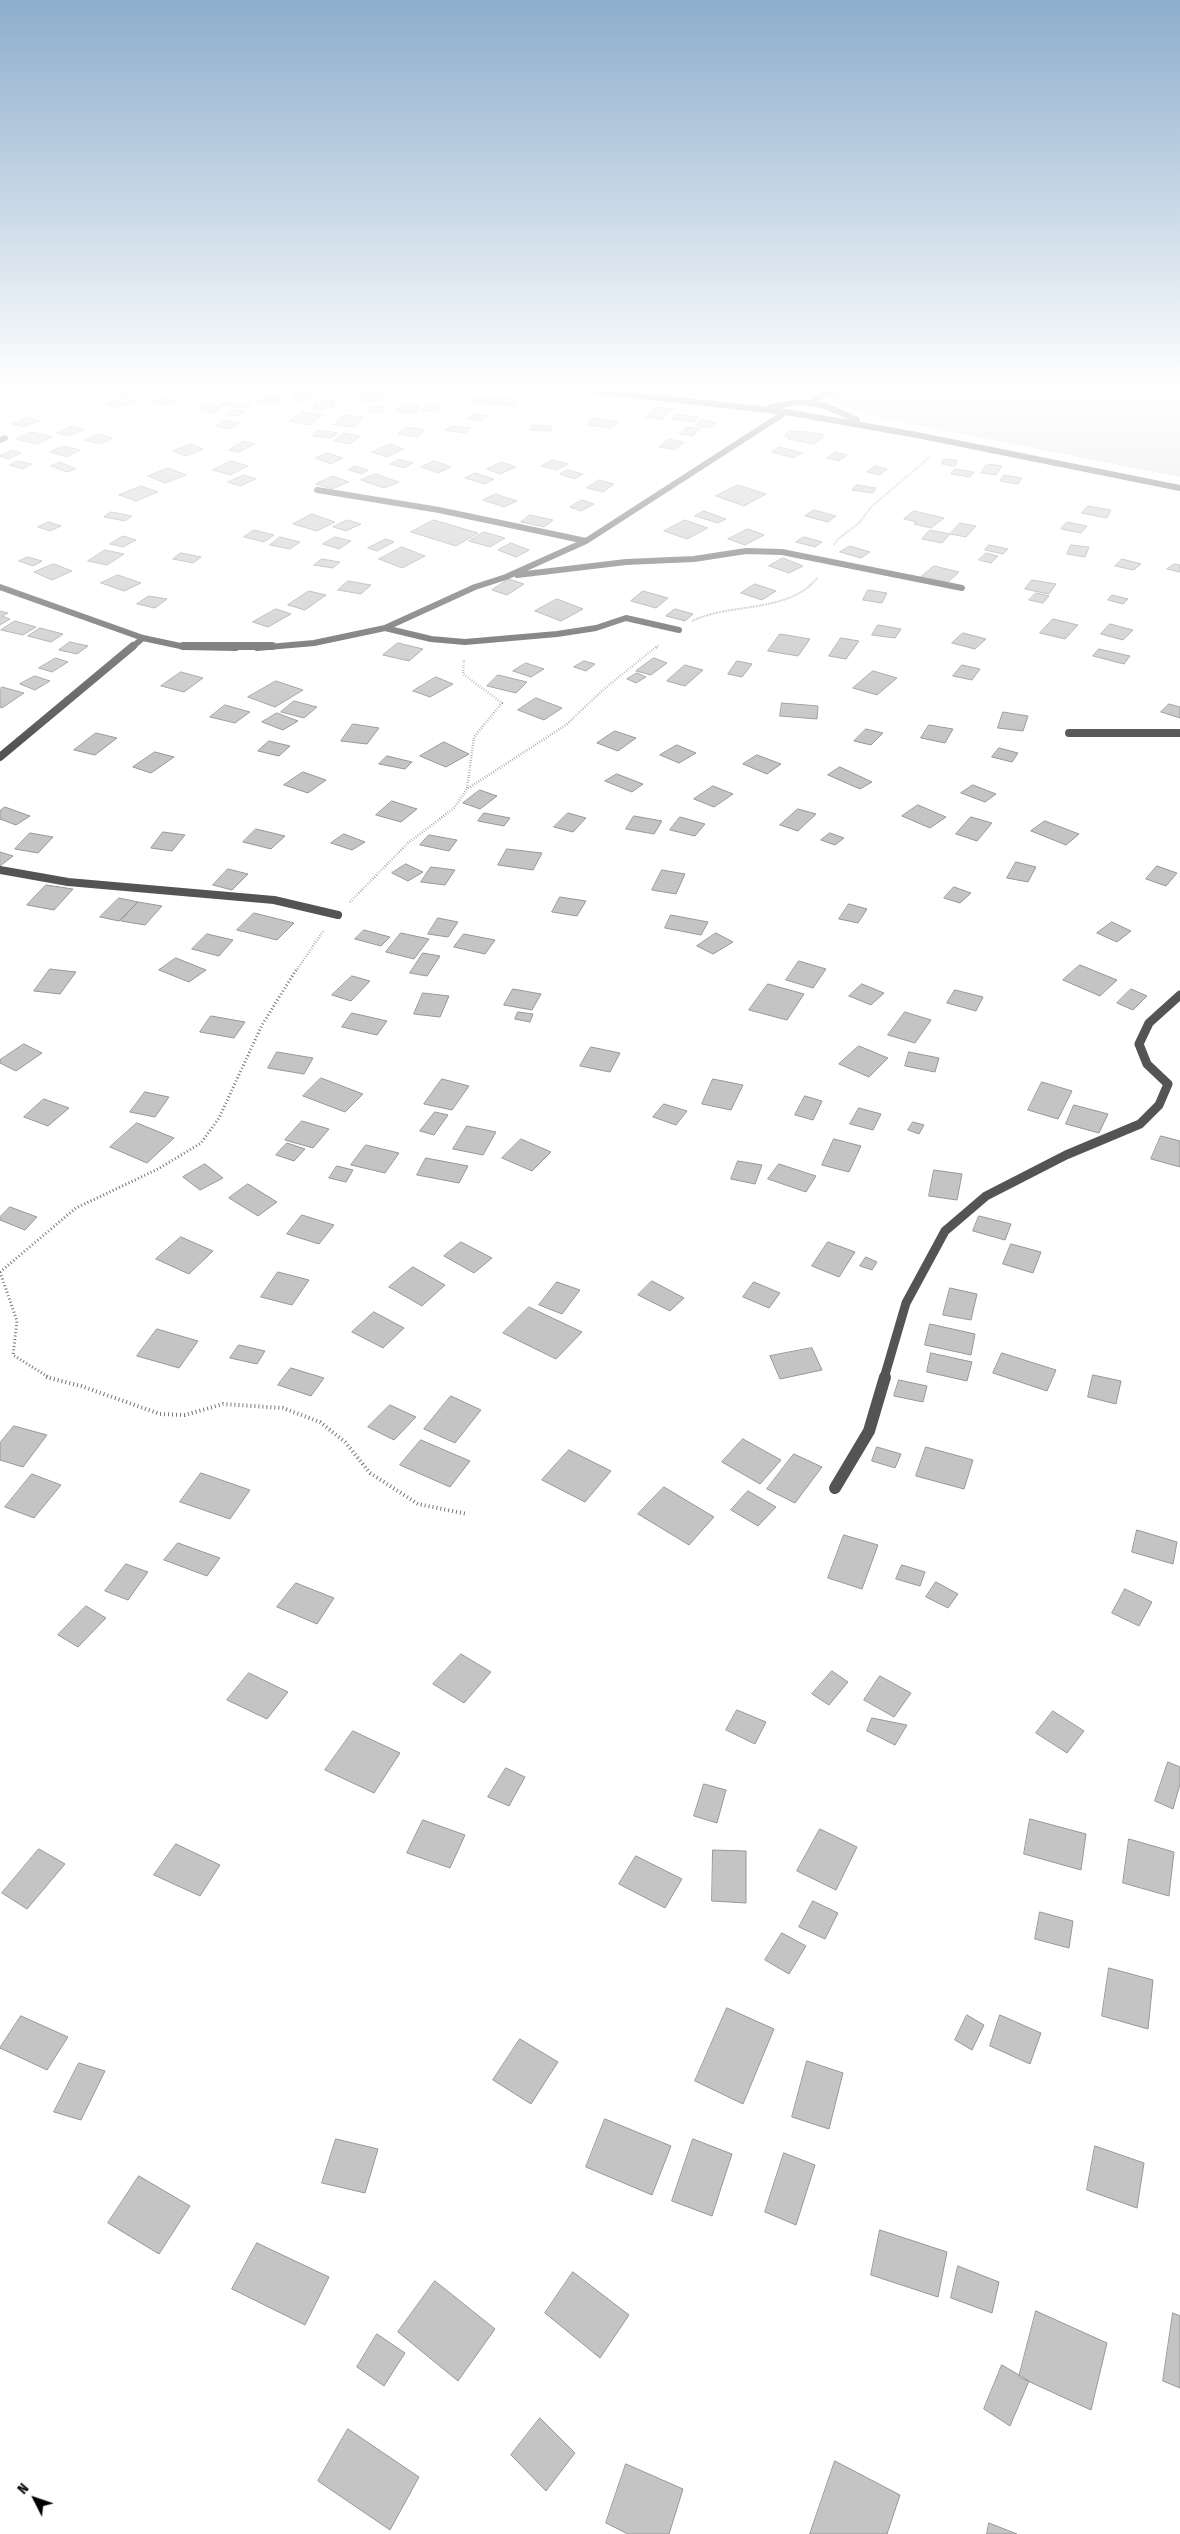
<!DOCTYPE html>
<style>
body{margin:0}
#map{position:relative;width:1180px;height:2534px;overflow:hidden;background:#fff;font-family:"Fira Sans Condensed",sans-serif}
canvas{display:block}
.north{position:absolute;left:10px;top:2474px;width:50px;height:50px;-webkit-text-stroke:4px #fff;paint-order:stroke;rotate:311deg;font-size:14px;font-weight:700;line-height:20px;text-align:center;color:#000}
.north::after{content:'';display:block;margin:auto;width:18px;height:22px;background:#000;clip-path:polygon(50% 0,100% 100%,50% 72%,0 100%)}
</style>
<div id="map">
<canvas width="1180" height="2534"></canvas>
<div class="north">N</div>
</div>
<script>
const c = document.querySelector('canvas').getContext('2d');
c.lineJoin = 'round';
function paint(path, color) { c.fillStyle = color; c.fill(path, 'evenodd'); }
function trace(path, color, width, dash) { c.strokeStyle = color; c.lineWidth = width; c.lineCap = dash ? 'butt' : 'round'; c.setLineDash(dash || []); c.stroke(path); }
paint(new Path2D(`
 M799,390H1180V477L876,417Z`), '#dbdbdb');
const building = new Path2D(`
 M125,390H139L141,391L130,396L119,393Z
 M363,393H382L380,401H362Z
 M295,394H311L309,401H293Z
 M262,396L283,397L278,403L257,402Z
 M125,397L135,402L116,408L106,404Z
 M473,397L487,398L484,403L470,402Z
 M162,398L177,402L169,406L154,402Z
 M490,398L518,400L514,406L486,404Z
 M225,401L251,404L247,408L220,405Z
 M335,401L333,408L313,409L315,402Z
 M401,404L420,405L416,413L396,412Z
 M205,405L221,407L215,413L199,411Z
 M427,405L443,407L439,412L423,411Z
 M371,406H386L383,412H369Z
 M656,407L672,409L662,420L646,417Z
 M232,410L244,411L239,416L226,415Z
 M302,412L322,415L310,425L290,421Z
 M473,414L487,416L481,421L467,419Z
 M676,414L698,417L694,422L672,419Z
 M343,415L363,417L355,427L335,425Z
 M27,417L39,421L24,427L12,424Z
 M592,418L618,422L612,428L587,425Z
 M225,420L240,423L230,429L215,426Z
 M702,420L716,423L709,428L695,425Z
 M532,425L552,426L551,431L530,430Z
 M73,426L84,430L68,436L57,433Z
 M451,426L471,428L465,433L445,430Z
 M406,427L425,430L418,437L398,434Z
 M687,427L700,429L693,436L680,434Z
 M319,430L338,433L331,438L312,436Z
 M790,431L810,432L825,435L814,444L788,439L790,437L784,436Z
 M31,432L52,437L37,444L16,439Z
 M344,433L360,436L351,444L334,441Z
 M98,434L113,438L100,444L85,440Z
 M669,439L684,442L675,450L659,447Z
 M244,441L255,444L239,452L229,450Z
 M191,444L203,449L186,456L173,451Z
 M390,444L404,449L387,457L372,452Z
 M63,446L80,450L67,457L50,452Z
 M780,447L802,453L793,458L772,452Z
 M12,450L21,453L8,459L0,456Z
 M836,452L847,455L839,461L827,458Z
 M328,453L343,458L331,464L315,458Z
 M399,459L413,463L404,468L390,464Z
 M944,459L957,460L955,466L942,464Z
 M553,460L568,464L556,470L541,466Z
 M18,461L32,464L23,469L10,465Z
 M231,461L248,466L230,475L213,470Z
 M434,461L451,467L438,473L421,467Z
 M60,462L76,469L67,472L51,466Z
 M502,462L516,467L500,474L487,469Z
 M987,464L1002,466L996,475L981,473Z
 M355,466L368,470L362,474L349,470Z
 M875,466L887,469L880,475L867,472Z
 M168,468L186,475L165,483L148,476Z
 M955,469L974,472L970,477L951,474Z
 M568,470L583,474L575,479L560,474Z
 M475,473L494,479L485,484L465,478Z
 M376,474L399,482L384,488L361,480Z
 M244,475L256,479L240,486L228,482Z
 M1004,475L1022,478L1018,484L1000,481Z
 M333,476L349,482L332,489L316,484Z
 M599,480L614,484L603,492L587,488Z
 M738,485L766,494L744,506L716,496Z
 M856,485L876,488L873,493L852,490Z
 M141,486L158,492L136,501L119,495Z
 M496,494L517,501L504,507L483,500Z
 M582,500L594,504L581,511L570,507Z
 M1088,506L1111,510L1107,518L1082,513Z
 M814,510L836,516L828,522L805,516Z
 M704,511L726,519L718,523L695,516Z
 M914,511L944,518L931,528L914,524L917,522L904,519Z
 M111,512L132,516L125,521L104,517Z
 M312,514L335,522L317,531L293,524Z
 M530,515L553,520L544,527L521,522Z
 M347,520L361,524L346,531L333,527Z
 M434,520L478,533L456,546L411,532Z
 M685,520L708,528L687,539L664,531Z
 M49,522L61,526L50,531L38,527Z
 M1067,522L1087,526L1081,533L1061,529Z
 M960,523L976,526L966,537L950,534Z
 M748,529L764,535L745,545L728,539Z
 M254,530L274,535L264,542L244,537Z
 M930,530L950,534L942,543L922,539Z
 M484,532L505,538L490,547L469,541Z
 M123,536L136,540L123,547L110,544Z
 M280,537L300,542L290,549L270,545Z
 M335,537L351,541L339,549L323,544Z
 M804,537L822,542L815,547L796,542Z
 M386,539L394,542L377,551L368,548Z
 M511,543L529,550L516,557L498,550Z
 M989,545L1008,549L1003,554L985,550Z
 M1071,545L1089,547L1085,557L1067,554Z
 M850,546L870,552L861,558L840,552Z
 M402,547L425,556L402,568L379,559Z
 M105,550L124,554L107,565L88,561Z
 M181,553L201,557L193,563L173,559Z
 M986,553L998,556L991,563L979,560Z
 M28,557L42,561L33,566L19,561Z
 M783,558L803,566L789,573L769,566Z
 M322,559L340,562L333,568L314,565Z
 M1122,559L1141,564L1134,570L1115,566Z
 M54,564L72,571L52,580L34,572Z
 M1174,564L1180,565V572L1167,569Z
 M934,566L959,572L947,583L921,577Z
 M118,575L141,583L124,591L101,583Z
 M509,579L524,584L507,595L492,590Z
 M1032,580L1056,584L1049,594L1025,589Z
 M348,581L371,585L361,594L338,590Z
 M755,584L776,591L762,600L741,593Z
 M868,590L887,593L882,603L863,600Z
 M309,591L326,595L305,610L288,605Z
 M643,591L668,598L656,608L631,601Z
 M1036,593L1049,596L1043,603L1029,600Z
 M1112,595L1128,599L1123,604L1108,600Z
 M149,596L167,599L155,608L137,604Z
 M557,599L583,609L561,621L535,611Z
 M276,609L291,614L268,627L253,622Z
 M675,609L693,614L685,621L666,616Z
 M0,611L8,613L2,616L10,619L0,625Z
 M1053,619L1078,625L1065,639L1040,633Z
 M15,621L36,627L23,635L1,630Z
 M1110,624L1133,630L1123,640L1101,634Z
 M878,625L901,629L895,638L872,635Z
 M40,628L63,634L51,642L28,636Z
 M963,633L986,639L975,649L952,643Z
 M780,634L810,639L798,656L768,651Z
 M841,638L859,641L846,659L829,656Z
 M70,642L88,646L77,654L59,650Z
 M398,643L423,649L409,661L383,655Z
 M1099,649L1130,656L1124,664L1093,656Z
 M56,658L68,662L52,672L39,668Z
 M654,658L667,663L651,675L636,671Z
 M584,661L595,664L586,671L574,667Z
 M737,661L752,664L742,677L728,674Z
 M526,663L544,669L531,677L513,671Z
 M685,665L703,670L685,686L667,681Z
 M962,665L980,669L972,680L953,676Z
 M873,671L897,678L877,695L853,688Z
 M181,672L203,678L184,692L161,686Z
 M637,673L646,677L636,683L627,679Z
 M498,675L527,682L516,693L487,686Z
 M35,676L50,681L35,690L20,684Z
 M436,677L453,684L430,697L413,691Z
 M276,681L303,690L275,707L248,697Z
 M2,687L24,693L2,708L0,707V689Z
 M536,698L562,708L544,720L518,710Z
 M294,701L317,707L304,718L281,712Z
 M782,703L818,706L817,719L780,716Z
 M1169,704L1180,707V718L1161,712Z
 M225,705L250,712L235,723L210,717Z
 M1003,712L1028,716L1023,731L998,728Z
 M277,713L298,721L283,730L262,722Z
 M353,724L379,728L367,744L341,741Z
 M929,725L953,729L945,743L921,738Z
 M866,729L883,733L871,745L854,741Z
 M615,731L636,738L618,751L597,743Z
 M96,733L117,738L95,755L74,750Z
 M269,741L290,746L279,756L258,751Z
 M444,742L469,754L446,767L420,756Z
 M677,745L696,753L679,763L660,755Z
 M999,748L1018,753L1012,762L992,757Z
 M155,752L174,757L151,773L133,767Z
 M757,755L781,764L767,774L743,764Z
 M387,756L412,762L405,769L379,764Z
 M840,767L872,782L860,789L828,775Z
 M303,772L326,780L308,793L284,785Z
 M617,774L643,784L632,792L605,781Z
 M973,785L996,794L985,802L961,793Z
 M713,786L733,794L714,807L694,799Z
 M480,790L497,796L480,809L463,803Z
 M392,801L417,809L401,822L376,815Z
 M918,805L946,817L930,828L902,816Z
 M5,807L30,816L16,825L0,819V811Z
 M798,809L816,814L798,831L780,825Z
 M484,813L510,818L504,826L478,821Z
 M568,813L586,818L573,832L554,827Z
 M634,816L662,821L654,834L626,829Z
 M680,817L705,824L695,836L670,830Z
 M971,817L992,823L977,841L956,834Z
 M1045,821L1079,834L1066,845L1031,831Z
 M256,829L285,836L271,849L243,842Z
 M163,832L185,835L172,851L151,848Z
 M30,833L53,837L38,853L15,849Z
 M830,833L844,838L835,845L821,840Z
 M344,834L365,842L352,850L331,843Z
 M429,835L457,840L449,851L420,845Z
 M507,849L542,853L533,870L498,865Z
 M0,852L13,856L0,866Z
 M1016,862L1036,867L1028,882L1007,878Z
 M406,864L423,872L408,881L392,873Z
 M1157,866L1177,873L1166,886L1146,879Z
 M431,867L455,870L445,885L421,882Z
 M228,869L248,874L232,890L213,885Z
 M662,870L685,874L676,894L652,890Z
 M46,885L73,889L54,910L27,905Z
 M954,887L971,893L960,903L944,898Z
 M560,897L586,901L577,916L552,912Z
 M119,898L138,902L119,921L100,917Z
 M138,902L162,906L145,925L121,921Z
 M849,904L867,909L858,923L839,919Z
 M254,913L294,923L277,940L237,930Z
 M671,915L708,922L701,935L665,928Z
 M438,918L458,922L448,937L428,934Z
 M1112,922L1131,931L1117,942L1097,933Z
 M364,930L390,937L381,946L355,939Z
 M401,933L429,939L414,959L386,952Z
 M716,933L733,942L713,954L697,946Z
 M207,934L233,940L219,956L192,949Z
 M464,934L495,940L485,954L454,947Z
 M423,953L440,956L427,976L410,973Z
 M176,958L206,970L189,982L159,970Z
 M799,961L826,969L813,988L786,980Z
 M1080,965L1117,980L1100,996L1063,980Z
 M50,969L76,972L60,994L34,991Z
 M352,976L370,981L351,1001L332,995Z
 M768,984L804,994L787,1020L749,1010Z
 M862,984L884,993L871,1005L849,996Z
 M513,989L541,994L532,1010L504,1005Z
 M1131,989L1147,996L1133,1010L1117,1003Z
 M955,990L983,997L976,1011L947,1003Z
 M423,993L449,996L440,1017L414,1014Z
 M518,1012L533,1014L530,1022L515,1019Z
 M905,1012L931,1020L915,1043L888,1035Z
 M352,1013L387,1021L377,1035L342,1027Z
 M211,1016L245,1022L234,1038L200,1032Z
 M24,1044L42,1053L16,1071L0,1063V1060Z
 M859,1046L888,1058L869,1077L839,1064Z
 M591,1047L620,1053L610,1072L580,1066Z
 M277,1052L313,1058L304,1074L268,1068Z
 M909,1052L939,1058L935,1072L905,1066Z
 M321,1078L363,1094L345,1112L303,1096Z
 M442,1079L469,1086L452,1110L424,1104Z
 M713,1079L743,1085L731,1110L702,1104Z
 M1042,1082L1072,1091L1058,1119L1028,1110Z
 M145,1092L169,1097L155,1117L130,1112Z
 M805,1096L822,1101L813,1120L795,1115Z
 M44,1099L69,1108L48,1126L24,1117Z
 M664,1104L687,1111L676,1125L653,1117Z
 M1074,1105L1108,1114L1099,1133L1066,1124Z
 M859,1108L881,1114L873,1130L850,1124Z
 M435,1112L448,1115L434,1135L420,1131Z
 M302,1121L329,1129L313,1148L285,1140Z
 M913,1122L924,1125L919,1134L908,1130Z
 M137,1123L174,1138L147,1163L110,1147Z
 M467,1126L496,1132L483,1155L453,1149Z
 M1161,1136L1180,1141V1167L1151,1159Z
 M521,1139L551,1152L532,1171L502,1158Z
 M834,1139L861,1146L849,1172L822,1165Z
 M287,1143L305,1149L294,1161L276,1155Z
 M366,1145L399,1153L385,1173L351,1165Z
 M426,1158L468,1166L459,1183L417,1175Z
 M738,1161L762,1165L755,1184L731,1179Z
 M205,1164L223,1178L200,1190L183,1177Z
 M779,1164L816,1176L806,1192L768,1179Z
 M337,1166L353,1170L346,1182L329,1178Z
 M934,1170L962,1174L957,1200L929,1196Z
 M248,1184L277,1202L258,1216L229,1198Z
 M10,1207L37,1217L25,1230L0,1220V1217Z
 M302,1215L334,1225L319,1244L287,1234Z
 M979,1216L1011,1224L1005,1240L973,1231Z
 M181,1237L213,1251L189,1274L156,1259Z
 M461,1242L492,1258L474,1273L444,1256Z
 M828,1242L855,1252L839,1277L812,1266Z
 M1011,1244L1041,1252L1033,1273L1003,1264Z
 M866,1257L877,1262L872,1270L860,1266Z
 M413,1267L445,1285L422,1306L389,1287Z
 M278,1272L309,1280L292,1305L261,1297Z
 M652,1281L684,1298L670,1311L638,1295Z
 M557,1282L580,1290L562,1314L539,1305Z
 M754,1282L780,1293L769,1308L743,1297Z
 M950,1288L977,1294L971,1320L943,1315Z
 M529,1307L582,1332L556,1359L503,1333Z
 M374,1312L404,1328L383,1348L352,1332Z
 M930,1324L975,1334L971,1355L925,1345Z
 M157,1329L198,1341L179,1368L137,1356Z
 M239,1345L265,1351L257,1364L230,1358Z
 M812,1348L822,1370L780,1379L770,1356Z
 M931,1353L972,1362L967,1381L927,1372Z
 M1002,1353L1056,1370L1047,1391L993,1373Z
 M291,1368L324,1378L311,1396L278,1385Z
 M1093,1375L1121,1381L1116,1404L1088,1397Z
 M899,1380L927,1386L923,1402L894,1396Z
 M451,1396L481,1410L455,1443L424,1429Z
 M390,1405L416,1417L394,1440L368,1427Z
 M14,1426L47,1435L23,1467L0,1460V1443Z
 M743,1439L781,1460L760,1484L722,1462Z
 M421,1440L470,1461L450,1487L400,1465Z
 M877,1447L901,1454L895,1468L872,1461Z
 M926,1447L973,1460L964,1489L916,1476Z
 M569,1450L611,1471L585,1502L542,1480Z
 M794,1454L822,1467L795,1503L767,1489Z
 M201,1473L250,1490L230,1519L180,1502Z
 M32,1474L61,1485L34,1518L5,1507Z
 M664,1487L714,1517L689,1545L638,1514Z
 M748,1491L776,1507L758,1526L731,1510Z
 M1137,1530L1177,1542L1173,1564L1132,1552Z
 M844,1535L878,1545L862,1589L828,1578Z
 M178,1543L220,1558L207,1576L164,1560Z
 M126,1564L148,1572L128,1600L105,1591Z
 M902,1565L925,1572L920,1586L896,1579Z
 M936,1582L958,1594L948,1608L926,1597Z
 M296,1583L334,1598L317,1624L277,1607Z
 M1125,1589L1152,1602L1139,1626L1112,1613Z
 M86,1606L106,1618L78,1647L58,1635Z
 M461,1654L491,1672L464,1703L433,1684Z
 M832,1671L848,1682L829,1705L812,1694Z
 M249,1673L288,1692L267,1719L227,1700Z
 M880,1676L911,1693L894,1717L864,1700Z
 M737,1710L766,1722L755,1744L726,1730Z
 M1053,1711L1084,1731L1067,1753L1036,1733Z
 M872,1718L907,1725L895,1745L867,1731Z
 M353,1731L400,1753L374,1793L325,1770Z
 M1168,1762L1180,1767V1784L1173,1809L1155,1801Z
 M506,1768L525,1777L509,1806L488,1797Z
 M704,1784L726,1790L717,1823L694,1816Z
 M1030,1819L1086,1834L1081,1870L1024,1854Z
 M423,1820L465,1835L450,1868L407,1853Z
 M820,1829L857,1847L836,1890L797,1871Z
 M1129,1839L1174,1852L1169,1896L1123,1883Z
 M176,1844L220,1865L200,1896L154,1875Z
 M39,1849L65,1864L27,1909L2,1893Z
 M713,1850L746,1851V1903L712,1901Z
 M636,1856L682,1879L665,1908L619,1884Z
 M813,1901L838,1913L825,1939L799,1927Z
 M1040,1912L1073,1921L1069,1948L1035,1939Z
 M782,1933L806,1946L789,1974L765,1960Z
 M1109,1968L1153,1980L1148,2029L1102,2016Z
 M727,2008L774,2029L743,2104L695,2081Z
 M967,2015L984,2025L972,2050L955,2040Z
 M1000,2015L1041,2033L1030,2064L990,2046Z
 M21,2016L68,2037L47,2070L0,2048Z
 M520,2039L558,2062L531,2104L493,2080Z
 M807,2061L843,2073L829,2129L792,2117Z
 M79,2063L105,2071L81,2120L54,2112Z
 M605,2119L671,2146L652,2195L586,2167Z
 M336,2139L378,2149L365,2193L322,2183Z
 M693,2139L732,2154L712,2216L672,2201Z
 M1095,2146L1144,2163L1137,2208L1087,2190Z
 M784,2153L815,2165L796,2225L765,2212Z
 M139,2176L190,2206L159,2254L108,2223Z
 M880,2230L947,2252L938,2297L871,2275Z
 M257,2243L329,2277L305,2325L232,2289Z
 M958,2266L999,2282L992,2313L951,2298Z
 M573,2272L629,2315L600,2358L545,2313Z
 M435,2281L495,2329L458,2381L398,2332Z
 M1036,2311L1107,2343L1091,2410L1019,2377Z
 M1173,2313L1180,2316V2388L1163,2381Z
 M377,2334L405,2353L384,2386L357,2367Z
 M1002,2365L1029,2381L1010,2426L984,2409Z
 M540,2418L575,2453L546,2491L511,2455Z
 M348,2429L419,2477L390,2530L318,2481Z
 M835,2461L900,2495L887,2534H810Z
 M626,2464L683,2489L669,2534H628L606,2523Z
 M989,2523L1017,2534H987Z`);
paint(building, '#c4c4c4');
trace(building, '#989898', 1);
trace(new Path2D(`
 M834,545L838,539L859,523L871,507L930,457
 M692,621C731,602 789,614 818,577
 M656,648L659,645`), '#767676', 2, [0.5, 1]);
trace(new Path2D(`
 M464,660L463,674L502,703L474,737L467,789
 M350,902L408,843L454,808L467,789L566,725L604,689L657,646
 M296,971L324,930`), '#767676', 2.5, [0.5, 2]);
trace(new Path2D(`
 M0,1272L76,1208L158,1169L201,1143L219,1118L262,1025L296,970
 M0,1272L17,1321L13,1355L50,1378`), '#767676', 3, [1, 2.5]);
trace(new Path2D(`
 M46,1377L81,1386L160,1414L185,1415L223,1404L283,1408L320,1422L345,1442L370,1473L418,1504L467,1514`), '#767676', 4, [1, 3]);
trace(new Path2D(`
 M587,390L786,412L917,435L1180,488
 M815,400L832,390
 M769,408C810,397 820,403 857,420
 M0,440L5,438
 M317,490L439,510L586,541
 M517,575L626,562L694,559L746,551L782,552L962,588
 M0,587L143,638L185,647L236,648
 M385,628L431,639L465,642L557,634L596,628L626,618L679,630
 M131,648L143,638
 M257,648L314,643L385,628L475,587L506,577L586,541L786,412`), '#545454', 6);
trace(new Path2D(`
 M183,646H272
 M1069,733H1180
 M0,757L133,646
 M0,870L68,882L274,900L338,915`), '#545454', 8);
trace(new Path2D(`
 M884,1378L906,1303L945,1231L986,1196L1066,1155L1140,1124L1159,1105L1168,1084L1147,1064L1139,1044L1149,1023L1180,995`), '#545454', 9);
trace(new Path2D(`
 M835,1488L869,1431L885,1377`), '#545454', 12);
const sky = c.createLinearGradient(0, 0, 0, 745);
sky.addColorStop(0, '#8cadcc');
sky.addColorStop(0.52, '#fff');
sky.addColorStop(1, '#ffffff00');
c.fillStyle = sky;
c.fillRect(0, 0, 1180, 745);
</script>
